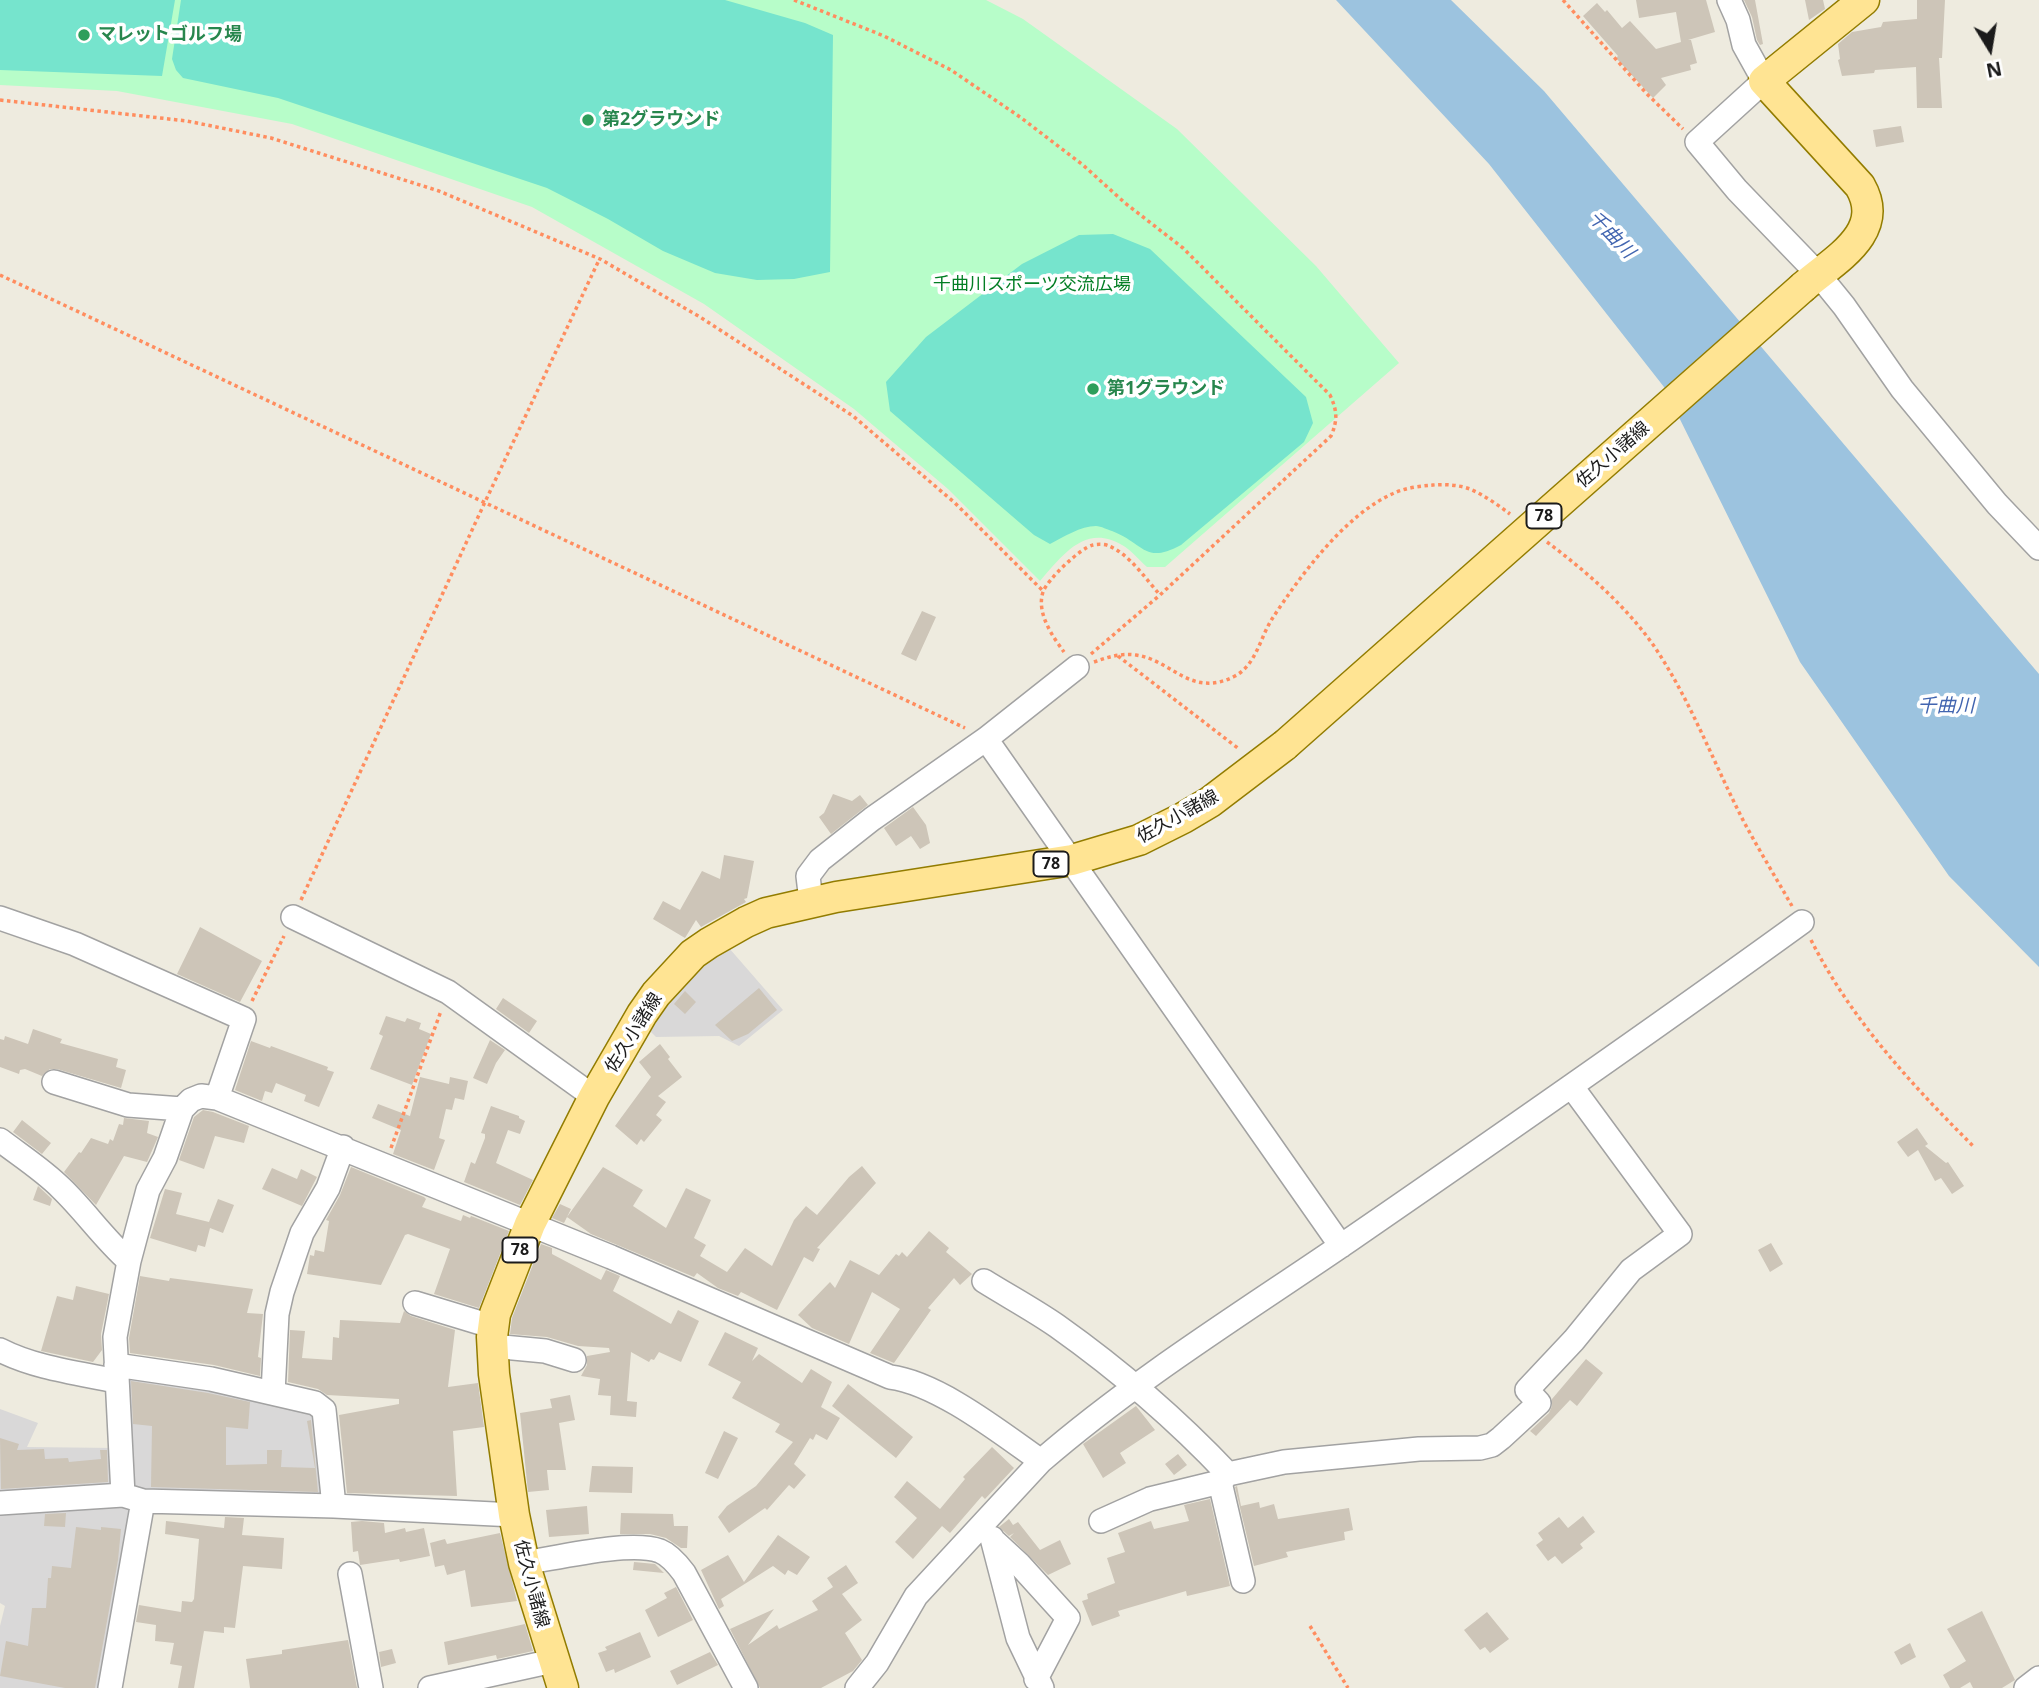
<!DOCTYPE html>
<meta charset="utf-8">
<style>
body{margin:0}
#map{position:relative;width:2039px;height:1688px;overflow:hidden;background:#eeebdf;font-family:"Open Sans",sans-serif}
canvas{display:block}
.north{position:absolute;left:1955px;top:14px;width:70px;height:70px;-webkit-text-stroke:5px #fff;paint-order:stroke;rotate:169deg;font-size:19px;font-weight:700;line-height:28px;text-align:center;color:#1b1b1b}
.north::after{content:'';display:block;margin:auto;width:24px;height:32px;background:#1b1b1b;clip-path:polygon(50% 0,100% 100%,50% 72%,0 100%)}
</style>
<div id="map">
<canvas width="2039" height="1688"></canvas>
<div class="north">N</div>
</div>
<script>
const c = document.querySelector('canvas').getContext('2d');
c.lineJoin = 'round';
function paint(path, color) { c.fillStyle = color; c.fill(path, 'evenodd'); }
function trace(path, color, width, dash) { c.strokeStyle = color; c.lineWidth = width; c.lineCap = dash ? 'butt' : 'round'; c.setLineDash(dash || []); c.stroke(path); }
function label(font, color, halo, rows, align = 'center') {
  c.font = font + ' "Open Sans","Noto Sans JP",sans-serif'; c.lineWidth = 7; c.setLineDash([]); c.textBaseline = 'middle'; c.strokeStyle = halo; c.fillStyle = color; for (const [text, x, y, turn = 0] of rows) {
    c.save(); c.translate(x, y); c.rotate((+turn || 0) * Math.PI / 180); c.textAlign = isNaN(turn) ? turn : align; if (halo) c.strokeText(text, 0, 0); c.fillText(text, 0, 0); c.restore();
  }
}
paint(new Path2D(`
 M729,948L783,1010L739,1046L719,1036L656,1037L648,1029L658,1013L698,970Z
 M123,1369L324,1415L332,1500L134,1493Z
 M0,1409L38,1423L27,1447L115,1448L118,1493L0,1500Z
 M120,1501L136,1509L101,1688H0V1626L5,1606L0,1603V1507Z`), '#d9d8d8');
paint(new Path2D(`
 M0,0H986L1023,19L1177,129L1316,266L1399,363L1165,567H1147C1139,560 1131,550 1122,545C1085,523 1062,556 1040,581L948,489L854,409L704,304L532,207L292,124L117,91L0,85Z`), '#b7fdc9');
paint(new Path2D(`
 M0,0H175L162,76L0,70Z
 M181,0H725L805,23L833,35L830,272L794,279L757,280L715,273L663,251L608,219L547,188L278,98L183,78L176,70L172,59Z
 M1113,234L1150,249L1306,397L1313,423L1304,442L1181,545C1144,565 1144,543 1112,531C1108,530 1101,526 1096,526C1081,526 1063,537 1050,544L1034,535L890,411L886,382L926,337L1022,264L1079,235Z`), '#76e4cd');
paint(new Path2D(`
 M1336,0H1451L1544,91L2039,674V967L1949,876L1800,662L1664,387L1489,164Z`), '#9cc3df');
paint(new Path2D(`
 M1636,0H1706L1715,32L1688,40H1691L1697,63L1690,65L1691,70L1661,78L1666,85L1653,98L1616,58L1618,56L1583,16L1597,3L1605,12L1607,10L1622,28L1630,21L1656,49L1681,42L1676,12L1639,18Z
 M1744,0H1755L1763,44L1760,45L1757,40L1752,17Z
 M1805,0H1823L1825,9L1809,20Z
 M1917,0H1945L1942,58H1939L1942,108H1917L1916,67L1875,70L1874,73L1842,76L1838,60L1840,59L1838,44L1852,32L1881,27L1883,22L1917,19Z
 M1901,126L1904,142L1876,147L1873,130Z
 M922,611L936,617L916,661L901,654Z
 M833,794L852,801L860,795L868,805L831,834L819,817L824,813Z
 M913,807L926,825L930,843L920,849L911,836L896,846L884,828Z
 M724,855L754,861L747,898L744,899L746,902L701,927L696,920L685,938L653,919L663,901L680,910L702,871L720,879Z
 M200,927L262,961L240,1002L177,974Z
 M759,988L777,1010L748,1034L732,1041L715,1025Z
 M685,991L696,1002L685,1014L674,1004Z
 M503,998L537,1021L529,1033L496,1009Z
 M386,1016L405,1022L407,1018L421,1023L419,1029L431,1034L412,1085L370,1069L383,1036L379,1034Z
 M33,1029L62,1039L60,1043L118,1059L116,1067L126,1070L121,1088L57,1069H50L42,1076L25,1069L20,1070L19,1074L0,1067V1039L4,1040L5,1036L28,1044Z
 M490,1040L505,1050L496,1063L487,1084L473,1078Z
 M251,1041L270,1048L271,1046L328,1067L327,1070L334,1072L319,1107L304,1101L306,1095L276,1083L272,1093L265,1091L262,1101L235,1090Z
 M660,1044L670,1057L668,1059L682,1077L658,1096L666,1102L656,1115L662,1120L644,1142L641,1139L637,1145L615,1126L651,1077L639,1062Z
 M420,1077L449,1084L450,1077L468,1081L464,1100L455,1098L452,1110L446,1109L439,1138L445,1140L434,1170L393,1154L401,1130L372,1118L378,1104L410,1116Z
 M491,1106L519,1116V1118L525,1121L520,1134L508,1130L496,1163L533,1180L520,1205L464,1182L471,1162L475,1164L485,1138V1134L481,1133Z
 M203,1110L213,1112L249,1126L244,1143L215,1136L204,1169L179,1160L194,1117Z
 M124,1118L149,1121L147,1133L158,1137L147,1162L124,1156L96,1205L64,1172L79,1152L81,1153L91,1138L108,1144L110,1139L113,1141L119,1124L123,1125Z
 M22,1120L51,1143L42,1154L13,1132Z
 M1917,1128L1928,1144L1925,1146L1946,1163L1948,1162L1964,1186L1952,1194L1941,1178L1935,1181L1918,1150L1908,1157L1899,1145L1897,1142Z
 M862,1166L876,1183L817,1248L820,1249L813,1262L804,1257L777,1310L741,1292L738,1296L718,1288L697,1273L694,1277L591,1234L567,1217L603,1167L643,1190L633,1206L666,1228L686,1188L711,1200L694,1238L706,1245L700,1256L727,1272L745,1248L772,1266L794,1220L806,1206L817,1215L849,1177Z
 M351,1167L424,1197L426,1199L422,1207L461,1221L463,1215L470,1218L471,1216L509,1231L479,1308L434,1294L450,1249L408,1234L405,1235L381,1285L307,1274L310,1255L314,1256L315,1250L324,1252L329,1221L326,1220L340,1195Z
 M272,1168L297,1179L301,1169L317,1177L302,1206L262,1189Z
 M38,1186L52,1199L50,1206L33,1200Z
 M165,1189L182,1193L176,1214L209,1222L218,1199L234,1205L223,1233L210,1228L205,1247L198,1245L196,1252L150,1238Z
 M560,1204L571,1209L564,1223L552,1218Z
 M929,1231L949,1248L946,1252L972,1274L960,1285L954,1278L928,1308L931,1310L894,1363L870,1353L900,1309L872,1292L849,1344L812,1328L798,1315L830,1282L835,1288L850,1260L879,1275L896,1254L899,1256L902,1252L907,1257Z
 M1771,1243L1783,1264L1770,1272L1758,1250Z
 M541,1244L552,1248V1254L601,1280L606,1270L620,1276L613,1291L671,1324L678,1310L699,1321L681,1362L659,1352L654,1360L651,1359L649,1362L631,1352L627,1401L637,1402L636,1417L610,1415L611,1396L598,1395L600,1379L581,1376L587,1365V1356L610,1352L609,1348L578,1346L547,1337L510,1334L512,1318Z
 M140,1276L169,1281L170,1278L253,1289L247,1313L263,1314L258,1357L261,1358L260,1376L214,1365L130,1353L129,1338Z
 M76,1286L109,1294L101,1334L102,1350L93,1362L41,1351L57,1296L73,1300Z
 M404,1311L411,1316L455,1330L448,1387L478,1383L484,1427L453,1431L457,1496L347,1493L339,1415L399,1404V1399L327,1395L318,1389L288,1382L290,1330L305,1331L302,1358L332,1360L333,1337L339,1338L340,1320L400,1323Z
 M725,1332L758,1348L752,1361L759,1354L802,1383L811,1369L832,1382L821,1407L840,1418L827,1440L816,1434L813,1440L810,1438L794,1464L806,1475L794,1489L789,1485L767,1510L765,1508L729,1533L718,1517L727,1506L756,1486L793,1442L775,1432L780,1424L732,1398L741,1382L708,1365Z
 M1586,1359L1603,1373L1577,1406L1570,1400L1536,1436L1530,1431L1549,1413L1552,1406V1399Z
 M131,1381L208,1393L250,1402L248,1429L226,1427V1465L267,1464V1450H282L281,1467L315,1468L307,1421L311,1420L318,1492L151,1487L152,1426L133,1424Z
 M848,1384L913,1437L896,1458L832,1406Z
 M570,1395L575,1420L559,1423L566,1470H547L549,1490L528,1492L520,1413L552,1408L550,1399Z
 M1136,1406L1155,1430L1120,1453L1126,1463L1103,1478L1083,1444Z
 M724,1431L738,1438L718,1479L705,1473Z
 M0,1438L19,1444L17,1450L44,1449L45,1459L68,1458L69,1462L101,1459L100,1450H107L108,1482L1,1489Z
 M992,1447L1014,1468L985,1499L982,1496L950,1533L942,1526L913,1559L895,1542L917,1518L894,1497L907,1481L940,1509L965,1479L963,1477Z
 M1178,1454L1187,1465L1174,1475L1165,1464Z
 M592,1466L633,1467L632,1493L589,1492Z
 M1237,1486L1241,1506L1259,1502L1260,1508L1274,1504L1278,1519L1349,1508L1353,1530L1344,1532L1345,1540L1286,1552L1288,1557L1254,1566L1235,1487Z
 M1210,1499L1230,1586L1187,1596L1186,1591L1118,1611L1120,1616L1092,1626L1082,1601L1088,1599L1087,1594L1115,1583L1107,1558L1125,1552L1118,1533L1151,1521L1154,1529L1189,1521L1184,1505Z
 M587,1506L589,1534L549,1537L546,1510Z
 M66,1513L65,1527L44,1526L45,1514Z
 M621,1513L673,1514L674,1526H688L687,1548H681L666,1538L650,1534H620Z
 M1583,1516L1595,1532L1580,1544L1583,1548L1562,1564L1555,1556L1548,1561L1536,1545L1543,1540L1538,1533L1559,1517L1568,1528Z
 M225,1517L244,1518L242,1535L284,1538L282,1569L243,1566L235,1628L224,1627V1633L204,1631L194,1688H178L182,1666L170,1664L174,1643L155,1641L156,1625L136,1622L139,1605L181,1612L182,1601L192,1602L194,1599L199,1539L165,1534L166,1521L224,1528Z
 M1009,1519L1013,1525L1018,1522L1040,1550L1060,1540L1071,1564L1048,1575L1010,1537L1014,1533L1009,1536L999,1527Z
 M362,1521L384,1523L385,1533L405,1528L406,1532L424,1528L430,1556L400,1562L399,1559L360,1565L358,1551L353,1552L351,1522Z
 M76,1527L101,1530V1527L121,1529L118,1560L95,1688H65L0,1676L6,1641L28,1646L32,1608H46L48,1578H51L52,1566L71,1568Z
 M500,1533L517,1601L471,1607L465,1570L447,1575L444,1565L435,1567L430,1543L445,1539L447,1544Z
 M778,1535L810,1557L797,1575L788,1570L785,1575L773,1566L721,1599L724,1606L719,1609L701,1570L728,1555L744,1582Z
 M634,1562L655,1564L664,1573L633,1570Z
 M846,1565L858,1583L842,1594L862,1620L845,1633L862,1660L853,1671L821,1688H760L730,1629L774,1609L748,1645L777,1625L779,1629L818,1610L812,1601L833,1587L827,1578Z
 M676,1587L693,1620L658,1637L645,1610L667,1598L664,1593Z
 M1982,1611L2015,1680L2002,1688H1973L1970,1682L1960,1688H1950L1943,1675L1966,1661L1947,1629Z
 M1487,1612L1509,1639L1490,1653L1485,1647L1480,1650L1464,1630Z
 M525,1624L533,1651L497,1659L496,1655L448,1665L444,1642Z
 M640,1632L651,1657L615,1673L614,1669L606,1672L598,1653L607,1650L605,1647Z
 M348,1640L357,1688H250L246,1659L282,1654V1650Z
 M1910,1643L1916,1657L1901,1665L1894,1652Z
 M392,1649L396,1663L381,1667L379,1652Z
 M710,1652L718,1665L677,1685L670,1671Z`), '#cdc5b8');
const minor = new Path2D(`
 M1729,0L1738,20L1744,45L1764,81L1697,142L1737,190L1818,274L1844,306L1902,389L1997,504L2039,548
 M986,739L1341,1246
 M811,901L808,876L820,860L872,819L986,739L1077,667
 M293,917L448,992L594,1097
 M0,918L75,944L244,1019L217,1098
 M54,1082L128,1105L182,1109
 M0,1140C21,1156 43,1170 61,1188C85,1211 104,1239 129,1261
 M984,1281C1008,1296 1034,1310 1057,1326C1119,1370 1176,1419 1228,1474L1284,1462L1419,1449L1480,1448L1492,1445L1501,1438L1539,1403L1527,1390L1574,1340L1631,1270L1680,1234L1572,1087
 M415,1303L494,1327
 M492,1346L545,1351L574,1360
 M0,1350C35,1368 78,1373 116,1381
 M116,1365L211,1379L315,1403L324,1410L334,1506
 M273,1393L277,1314L282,1292L302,1233L328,1188L343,1147
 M1220,1482L1243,1581
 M123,1495L115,1337L129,1261L148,1190L165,1158L182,1109L191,1100L201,1096L217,1098L611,1257L890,1377C938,1383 1001,1433 1041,1461
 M0,1503L123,1495L143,1501L334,1506L514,1515
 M1101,1521L1150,1499L1220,1482L1228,1474
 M992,1538L1018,1638L1042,1688
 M993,1540L1019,1564L1068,1618L1036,1679
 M524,1563C557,1558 630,1540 660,1551C670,1555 678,1565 684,1573L746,1688
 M350,1574L371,1688
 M110,1688L143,1501
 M430,1688L553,1661
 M857,1688L877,1663L916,1596L1041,1461C1137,1378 1246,1311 1351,1239C1502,1135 1653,1030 1802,922
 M2026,1688L2039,1678`);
const major = new Path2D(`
 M1803,287C1834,260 1887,233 1860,186L1764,81L1864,0
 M563,1688L524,1563L514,1515L494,1374L492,1337L495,1314L530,1224L594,1097L642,1014L656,994L693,954L709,943L746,922L766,913L836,897L1072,860L1139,840L1183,818L1210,802L1285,745`);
trace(minor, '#a2a2a2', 26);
trace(major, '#927c00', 33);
trace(new Path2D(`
 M794,0L884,36L951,70L1020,117L1083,165L1125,203L1183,248L1330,395C1337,410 1338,420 1331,436L1160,595C1146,579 1129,554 1109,546C1106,544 1097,544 1093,545C1080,548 1047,580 1043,592C1036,613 1053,637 1064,652
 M1563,0L1646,93L1683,129
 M0,100L187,121L271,138L439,191L600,259L700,317L853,416L955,503L1043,591
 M0,275L965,728
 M1547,542C1587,572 1625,605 1654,646C1691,701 1714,764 1744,822C1759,850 1776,878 1792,906
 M1091,654L1160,595
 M1118,656L1239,749
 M1094,662C1108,657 1121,653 1136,655C1172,660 1191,699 1235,676C1256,665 1260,638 1272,619C1300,576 1344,516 1392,494C1404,488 1420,486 1433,485C1445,484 1459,485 1470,489C1484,495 1498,505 1510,514
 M301,900L485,502L599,260
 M1811,940C1851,1019 1911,1084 1973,1146
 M252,1001L284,936
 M391,1148L441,1011
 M1310,1626L1348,1688`), '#ff8d5f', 3.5, [3.5, 3.5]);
trace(minor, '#fff', 23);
trace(major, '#ffe493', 30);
const majorBridge = new Path2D(`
 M1285,745L1803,287`);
trace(majorBridge, '#927c00', 33, []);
trace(majorBridge, '#ffe493', 30);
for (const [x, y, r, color] of [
 [84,35,7,"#2e9e5b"],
 [588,120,7,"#2e9e5b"],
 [1093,389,7,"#2e9e5b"]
]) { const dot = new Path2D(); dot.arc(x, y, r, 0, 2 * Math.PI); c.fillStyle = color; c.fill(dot); trace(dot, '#fff', 2.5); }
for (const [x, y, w] of [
 [1544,516,35],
 [1051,864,35],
 [520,1250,35]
]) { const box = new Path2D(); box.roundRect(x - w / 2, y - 12.5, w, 25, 5); c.fillStyle = '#fff'; c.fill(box); trace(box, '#1b1b1b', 2); }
label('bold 16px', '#1b1b1b', null, [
 ["78",1544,516],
 ["78",1051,864],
 ["78",520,1250]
]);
label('bold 18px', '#27864d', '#fff', [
 ["マレットゴルフ場",98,35],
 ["第2グラウンド",602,120],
 ["第1グラウンド",1107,389]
], 'left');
label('18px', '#037e24', '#fff', [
 ["千曲川スポーツ交流広場",1032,285]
]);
label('18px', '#1b1b1b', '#fff', [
 ["佐久小諸線",1613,455,-41],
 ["佐久小諸線",1178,817,-29],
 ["佐久小諸線",634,1033,-58],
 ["佐久小諸線",531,1584,75]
]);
label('italic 19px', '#4265b0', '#fff', [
 ["千曲川",1611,235,46],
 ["千曲川",1946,707]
]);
</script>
